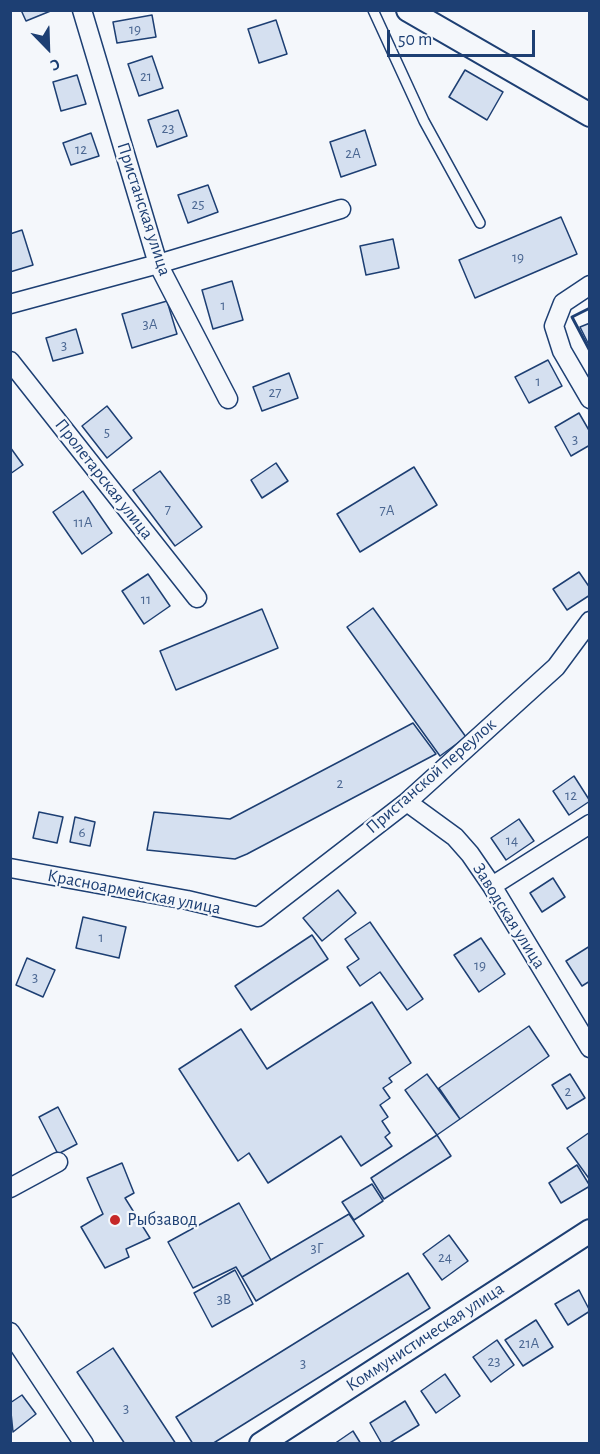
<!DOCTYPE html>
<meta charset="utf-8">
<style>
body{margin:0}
#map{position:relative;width:600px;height:1454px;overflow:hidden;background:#f4f7fb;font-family:"Alegreya Sans",sans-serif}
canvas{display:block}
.frame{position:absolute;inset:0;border:12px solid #1d3f73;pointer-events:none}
.north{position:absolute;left:18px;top:18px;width:60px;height:60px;-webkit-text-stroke:4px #f4f7fb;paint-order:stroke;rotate:157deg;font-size:16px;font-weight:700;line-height:24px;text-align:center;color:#1d3f73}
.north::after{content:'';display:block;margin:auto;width:21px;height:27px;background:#1d3f73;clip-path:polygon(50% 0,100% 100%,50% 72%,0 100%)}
.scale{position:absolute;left:387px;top:30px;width:148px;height:27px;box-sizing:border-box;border:3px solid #1d3f73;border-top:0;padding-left:8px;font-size:18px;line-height:21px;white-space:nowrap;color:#1d3f73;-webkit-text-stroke:4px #f4f7fb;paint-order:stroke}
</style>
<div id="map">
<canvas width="600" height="1454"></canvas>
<div class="frame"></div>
<div class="north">С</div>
<div class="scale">50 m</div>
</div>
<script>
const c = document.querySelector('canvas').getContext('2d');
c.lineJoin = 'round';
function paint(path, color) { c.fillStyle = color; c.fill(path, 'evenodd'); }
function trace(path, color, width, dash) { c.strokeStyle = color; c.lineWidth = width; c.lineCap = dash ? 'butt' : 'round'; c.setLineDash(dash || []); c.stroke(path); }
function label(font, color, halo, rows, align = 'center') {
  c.font = font + ' "Alegreya Sans",sans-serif'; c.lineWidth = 4.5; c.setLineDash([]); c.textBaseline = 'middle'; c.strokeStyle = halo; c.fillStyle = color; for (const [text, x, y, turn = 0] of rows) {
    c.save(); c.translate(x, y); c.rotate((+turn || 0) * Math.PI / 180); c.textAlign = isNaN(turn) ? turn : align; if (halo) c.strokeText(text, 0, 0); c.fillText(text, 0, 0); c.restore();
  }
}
const building = new Path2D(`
 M21,10H53L26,21Z
 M152,15L156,37L117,43L113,22Z
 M276,20L287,54L259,63L248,29Z
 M152,56L163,88L139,96L128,64Z
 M465,70L503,92L487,120L449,97Z
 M77,75L86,104L61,111L53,82Z
 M178,110L187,136L157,147L148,120Z
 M365,130L376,165L341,177L330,142Z
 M91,133L99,156L71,165L63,143Z
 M208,185L218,212L188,223L178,195Z
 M561,217L577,254L475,298L459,260Z
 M22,230L33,265L10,272V234Z
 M393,239L399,268L366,275L360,246Z
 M232,281L243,320L213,329L202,290Z
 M167,301L177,334L132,348L122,314Z
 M590,323V347L580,327Z
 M76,329L83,353L53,361L46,338Z
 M548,360L562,386L529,403L515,377Z
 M289,373L298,398L262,411L253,387Z
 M107,406L132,438L107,458L82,426Z
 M579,413L590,432V445L571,456L555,427Z
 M10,447L23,465L10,474Z
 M276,463L288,481L262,498L251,480Z
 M414,467L437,505L360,552L337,514Z
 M160,471L202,527L175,546L133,490Z
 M83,491L112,533L82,554L53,512Z
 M579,572L590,588V595L567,610L553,589Z
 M148,574L170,606L144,624L122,591Z
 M373,608L466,737L440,756L347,627Z
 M262,609L278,648L176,690L160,651Z
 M413,723L436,754L247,854L235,859L147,850L154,812L230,819Z
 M574,776L590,801L569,815L553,791Z
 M39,812L63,817L57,843L33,838Z
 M75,817L95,822L90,846L70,842Z
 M519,819L534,841L506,860L491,838Z
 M553,878L565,897L542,912L530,893Z
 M338,890L356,913L322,941L303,918Z
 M83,917L126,927L119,958L76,948Z
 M370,922L423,999L407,1010L380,972L360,986L347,967L359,959L345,939Z
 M312,935L328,959L251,1010L235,986Z
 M481,938L505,974L479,992L454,955Z
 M590,946V981L582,986L566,961Z
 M27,958L55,970L43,997L16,985Z
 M372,1002L411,1063L389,1078L392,1082L383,1088L390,1098L380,1105L388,1117L382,1121L390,1133L385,1137L392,1146L361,1166L341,1136L268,1183L249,1153L238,1161L179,1069L241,1029L267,1069Z
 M529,1026L549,1056L460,1119L439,1088Z
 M427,1074L460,1119L437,1135L405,1090Z
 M570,1074L585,1098L567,1109L552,1085Z
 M58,1107L77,1144L58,1154L39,1117Z
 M590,1132V1180L567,1148Z
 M437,1135L451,1156L384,1199L371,1178Z
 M122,1163L134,1193L125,1198L150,1238L126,1249L129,1257L105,1268L81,1227L103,1214L87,1178Z
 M577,1165L590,1186L561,1203L549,1183Z
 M372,1184L383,1201L354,1220L342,1202Z
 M239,1203L271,1260L242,1277L236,1267L193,1288L168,1242Z
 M349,1214L364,1236L256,1301L242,1277Z
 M449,1235L468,1261L442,1280L423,1254Z
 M235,1270L253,1304L212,1327L194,1293Z
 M408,1273L430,1308L212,1444H193L176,1417Z
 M579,1290L590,1311L568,1325L555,1304Z
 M536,1320L553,1347L523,1366L505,1340Z
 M497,1340L514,1365L491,1382L473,1357Z
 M113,1348L176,1444H125L77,1372Z
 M445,1374L460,1396L436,1413L421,1391Z
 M22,1395L36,1414L13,1432L10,1403Z
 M405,1401L419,1425L388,1444H382L370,1423Z
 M353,1431L361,1444H334Z`);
paint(building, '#d5e0f0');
trace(building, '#1d3f73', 1.5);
const service = new Path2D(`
 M373,10L424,121L480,223`);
const minor = new Path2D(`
 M82,10L158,264L228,399
 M590,285L563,303L554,326L562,351L590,399
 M10,304L158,264L341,209
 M10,361L197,598
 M407,802L455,837L470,854L492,886L590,1048
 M10,868L187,900L258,917L407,802L556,667L590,621
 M492,886L590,824
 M10,1188L58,1162
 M10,1332L84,1444`);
const tertiary = new Path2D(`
 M408,10L590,115
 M261,1444L590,1231`);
trace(service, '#1d3f73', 12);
trace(minor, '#1d3f73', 21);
trace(tertiary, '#1d3f73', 26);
trace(service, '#f4f7fb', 9);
trace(minor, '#f4f7fb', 18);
trace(tertiary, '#f4f7fb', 22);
trace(new Path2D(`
 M590,308L572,317L590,351`), '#1d3f73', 3);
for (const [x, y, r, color] of [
 [115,1220,6,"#c62828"]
]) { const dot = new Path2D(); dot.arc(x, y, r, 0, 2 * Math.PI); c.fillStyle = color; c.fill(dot); trace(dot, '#f4f7fb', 2); }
label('15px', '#4b6792', null, [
 ["19",135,29],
 ["21",146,76],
 ["23",168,128],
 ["12",81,149],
 ["2А",353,153],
 ["25",198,204],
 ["19",518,257],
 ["1",223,305],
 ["3А",150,324],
 ["3",64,345],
 ["1",538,381],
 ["27",275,392],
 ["5",107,432],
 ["3",575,439],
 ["7",168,509],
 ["7А",387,510],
 ["11А",83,522],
 ["11",146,599],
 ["2",340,783],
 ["12",571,795],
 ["6",82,832],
 ["14",512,840],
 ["1",101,937],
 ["19",480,965],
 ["3",35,977],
 ["2",568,1091],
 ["3Г",317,1248],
 ["24",445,1257],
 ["3В",224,1299],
 ["21А",529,1343],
 ["23",494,1361],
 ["3",303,1363],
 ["3",126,1408]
]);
label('18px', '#1d3f73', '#f4f7fb', [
 ["Пристанская улица",144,209,72],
 ["Пролетарская улица",104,479,52],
 ["Пристанской переулок",431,776,-41],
 ["Красноармейская улица",134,892,11],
 ["Заводская улица",509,916,58],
 ["Коммунистическая улица",425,1337,-33]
]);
label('18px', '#1d3f73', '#f4f7fb', [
 ["Рыбзавод",127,1220]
], 'left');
</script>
